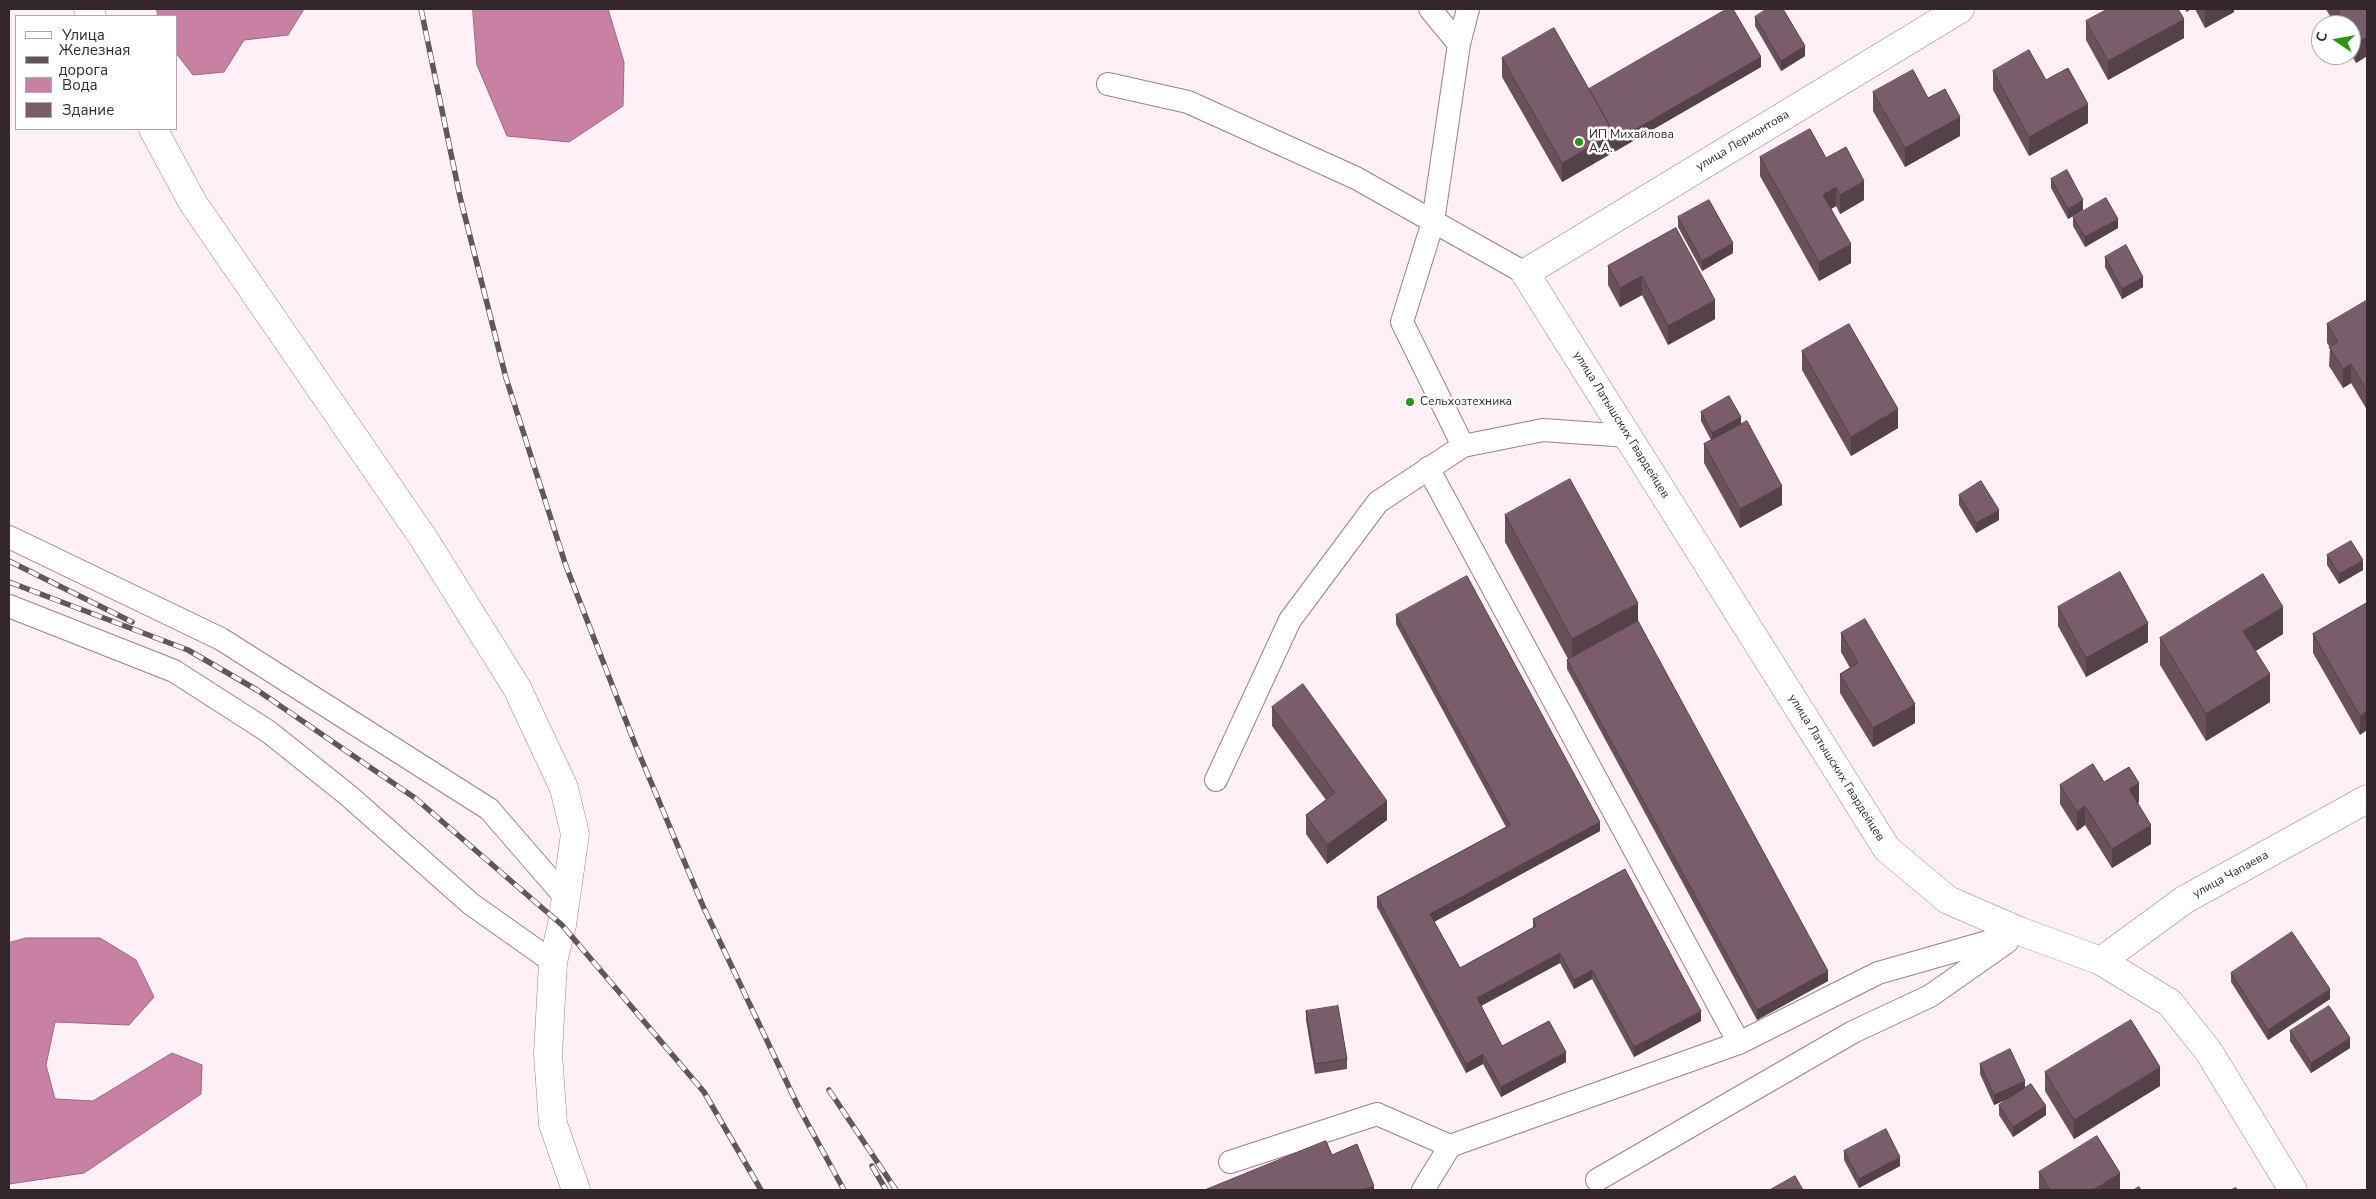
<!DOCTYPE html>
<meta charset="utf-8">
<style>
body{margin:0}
#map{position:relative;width:2376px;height:1199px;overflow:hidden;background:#fef0f6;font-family:"Nunito Sans",sans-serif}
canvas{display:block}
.frame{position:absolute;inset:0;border:10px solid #33272c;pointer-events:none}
.legend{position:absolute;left:15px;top:15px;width:162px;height:115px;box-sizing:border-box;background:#fff;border:1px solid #ada9ab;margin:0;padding:6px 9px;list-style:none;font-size:15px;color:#33272c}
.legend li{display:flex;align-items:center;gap:10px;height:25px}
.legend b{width:25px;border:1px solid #ada9ab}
.north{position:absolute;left:2311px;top:15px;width:50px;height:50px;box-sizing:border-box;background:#fff;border:1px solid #ada9ab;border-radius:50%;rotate:282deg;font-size:14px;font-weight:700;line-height:20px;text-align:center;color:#33272c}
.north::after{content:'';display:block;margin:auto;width:18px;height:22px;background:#2f9314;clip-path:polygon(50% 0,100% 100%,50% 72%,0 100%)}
</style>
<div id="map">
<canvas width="2376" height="1199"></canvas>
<div class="frame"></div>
<ul class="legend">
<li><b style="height:6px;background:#fff"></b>Улица</li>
<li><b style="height:6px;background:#63565b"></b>Железная дорога</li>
<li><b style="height:14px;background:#c881a2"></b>Вода</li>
<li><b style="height:14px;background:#7a5d6a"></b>Здание</li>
</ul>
<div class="north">С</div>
</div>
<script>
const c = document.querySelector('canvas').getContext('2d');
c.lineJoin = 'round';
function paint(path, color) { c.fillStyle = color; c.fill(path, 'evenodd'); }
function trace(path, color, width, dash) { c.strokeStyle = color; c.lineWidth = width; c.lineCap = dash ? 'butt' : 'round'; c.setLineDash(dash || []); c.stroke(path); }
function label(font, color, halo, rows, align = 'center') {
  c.font = font + ' "Nunito Sans",sans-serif'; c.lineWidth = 5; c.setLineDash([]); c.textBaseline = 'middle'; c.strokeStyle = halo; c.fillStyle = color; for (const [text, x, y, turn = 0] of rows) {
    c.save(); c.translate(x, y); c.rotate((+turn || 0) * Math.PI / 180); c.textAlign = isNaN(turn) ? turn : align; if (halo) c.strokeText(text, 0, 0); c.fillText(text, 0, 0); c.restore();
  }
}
const water = new Path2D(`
 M157,9H304L288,35L244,40L224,72L193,75L176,53V16H158Z
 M473,9H608L624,62L623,106L569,142L507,136L477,65Z
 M26,938H100L136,960L154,997L129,1025L55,1022L46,1065L55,1099L93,1101L172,1053L202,1065L201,1094L84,1173L9,1184V943Z`);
paint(water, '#c881a2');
trace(water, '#9b667f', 1);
const lane = new Path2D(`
 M1430,9L1459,44
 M1468,9L1459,44L1433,222L1402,322L1463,446L1543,430L1628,436
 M1108,84L1188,102L1356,178L1525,273
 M1428,468L1739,1043
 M9,537L221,639L489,809L566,898
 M9,606L174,671L269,732L349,796L471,904L553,962
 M1216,780L1290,620L1378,502L1463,446
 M1230,1162L1377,1114L1450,1146
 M1597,1180L1853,1032L1930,996L2007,942
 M1423,1190L1450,1146L1739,1043L1878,973L2022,932`);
const street = new Path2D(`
 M88,9L92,16
 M153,129L193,203L424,539L517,688L564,788L575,834L562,925L553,962L548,1054L553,1124L576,1190
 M2101,961L2184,900L2367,799`);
const secondary = new Path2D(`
 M1960,9L1525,273L1887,849L1948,900L2022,932L2101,961L2170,1003L2209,1052L2293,1190`);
trace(lane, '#9d7f8c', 24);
trace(street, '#9d7f8c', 29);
trace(secondary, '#9d7f8c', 29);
trace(lane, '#fff', 22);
trace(street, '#fff', 28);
trace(secondary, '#fff', 28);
const rail = new Path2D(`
 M421,9L460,197L506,378L566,566L635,744L703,906L798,1106L844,1190
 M9,561L132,622
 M9,582L188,650L257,690L415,798L562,925L704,1092L761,1190
 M829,1090L896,1190
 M872,1166L886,1190`);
trace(rail, '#63565b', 5.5);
trace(rail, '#fff', 4, [11]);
paint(new Path2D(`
 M2195,9H2234V12L2205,28Z
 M2326,9H2367V56L2356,63L2351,54V25H2335Z
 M1755,17L1805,56L1781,71L1755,26Z
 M2086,21L2184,38L2108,80L2086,40Z
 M1502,58L1589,89L1761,67L1562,182L1502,77Z
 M1993,71L2088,123L2029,156L1993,90Z
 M1873,92L1960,136L1905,167L1873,111Z
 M1760,157L1826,158L1864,200L1840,214L1836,206L1831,209L1851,263L1819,281L1760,176Z
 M2051,179L2083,210L2068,219L2051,188Z
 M1678,217L1733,253L1702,271L1678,227Z
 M2073,217L2118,228L2085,247L2073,226Z
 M1676,228L1715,319L1668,345L1642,295L1620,307L1608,285V266Z
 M2105,257L2143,287L2122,299L2105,267Z
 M2367,302V410L2351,383L2343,388L2329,366L2330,347L2327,343V324Z
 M1802,351L1898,428L1851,456L1802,370Z
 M1701,412L1741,424L1782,505L1740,528L1704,463V444L1711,440L1701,421Z
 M1959,495L1999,520L1976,533L1959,505Z
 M1505,515L1638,621L1828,981L1757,1020L1567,669V660L1568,659L1505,542Z
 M2327,555L2363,570L2339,584L2327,565Z
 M2367,603L2360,735L2313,653V634Z
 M2058,607L2148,642L2086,677L2058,626Z
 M1396,615L1600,831L1434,922L1460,968L1533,928V919L1701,1021L1634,1057L1592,979L1574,989L1560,963L1481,1006L1502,1046L1566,1062L1501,1097L1483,1064L1466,1073L1377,907V897L1506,827L1396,624Z
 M1841,633L1915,723L1873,747L1840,693V674L1850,668L1841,652Z
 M2283,634L2255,651L2270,702L2206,741L2160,665V638Z
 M1272,707L1387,820L1327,864L1306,834V815L1326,800L1272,726Z
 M2104,782L2139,802L2138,803L2151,844L2112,868L2085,825L2077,831L2060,804V785Z
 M2231,973L2330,999L2268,1040L2231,982Z
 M1306,1011L1347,1059V1069L1315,1074L1306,1020Z
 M2290,1031L2350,1048L2311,1073L2290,1041Z
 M1980,1064L2025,1087L2046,1115L2013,1137L1999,1115V1105L2010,1098L1994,1105L1980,1074Z
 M2045,1072L2160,1086L2074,1139L2045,1091Z
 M1844,1151L1900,1166L1859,1188L1844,1160Z
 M2039,1172L2120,1190H2039Z`), '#69505b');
paint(new Path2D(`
 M2186,9H2192L2186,12Z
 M2205,9H2234V12L2205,28Z
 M2184,19V38L2108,80V61Z
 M2367,37V56L2356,63V44Z
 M1805,46V56L1781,71V61Z
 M1761,57V67L1562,182V163L1614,133Z
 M2088,104V123L2029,156V137Z
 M1960,117V136L1905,167V148Z
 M1864,181V200L1840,214V195Z
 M1836,187V206L1823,214V195Z
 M2083,200V210L2068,219V209Z
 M2118,219V228L2085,247V237Z
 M1733,243V253L1702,271V261Z
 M1851,244V263L1819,281V262Z
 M1642,276V295L1620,307V288Z
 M2143,277V287L2122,299V289Z
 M1715,300V319L1668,345V326Z
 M2351,364V383L2343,388V369Z
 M1898,409V428L1851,456V437Z
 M1741,417V427L1712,442V433Z
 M1782,486V505L1740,528V509Z
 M1999,510V520L1976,533V523Z
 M2363,560V570L2339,584V574Z
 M1638,603V631L1572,666V639Z
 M2283,607V634L2243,659V631Z
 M2148,623V642L2086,677V658Z
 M2270,674V702L2206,741V714Z
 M1915,704V723L1873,747V728Z
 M2367,711V730L2360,735V716Z
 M2139,783V802L2129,808V789Z
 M1387,801V820L1327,864V845Z
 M2085,806V825L2077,831V812Z
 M1600,822V831L1430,924V914Z
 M2151,825V844L2112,868V849Z
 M1560,953V963L1477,1008V998Z
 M1592,970V979L1574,989V980Z
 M1828,971V981L1757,1020V1010Z
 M2330,989V999L2268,1040V1030Z
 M1701,1011V1021L1634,1057V1047Z
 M2350,1038V1048L2311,1073V1063Z
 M1566,1052V1062L1501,1097V1087Z
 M1483,1054V1064L1466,1073V1064Z
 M2160,1067V1086L2074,1139V1120Z
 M2025,1081V1091L1994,1105V1095Z
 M2046,1106V1115L2013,1137V1127Z
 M1900,1157V1166L1859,1188V1179Z
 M2120,1173V1190H2093Z
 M1374,1186V1190H1362Z`), '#55414a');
const building = new Path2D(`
 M1727,9H1733L1761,57L1614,142V133L1589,89Z
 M1767,9H1783L1805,46L1781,61L1755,17Z
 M2108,9H2178L2184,19L2108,61L2086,21Z
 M2337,9H2367V37L2356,44L2351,35V25H2346Z
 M1554,28L1614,133L1562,163L1502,58Z
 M2029,50L2046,80L2068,68L2088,104L2029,137L1993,71Z
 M1913,70L1928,98L1945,89L1960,117L1905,148L1873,92Z
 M1810,129L1826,158L1846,147L1864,181L1840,195L1836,187L1823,195L1851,244L1819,262L1760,157Z
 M2067,170L2083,200L2068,209L2051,179Z
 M2106,198L2118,219L2085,237L2073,217Z
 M1709,200L1733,243L1702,261L1678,217Z
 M1676,228L1715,300L1668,326L1642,276L1620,288L1608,266Z
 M2126,245L2143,277L2122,289L2105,257Z
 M2366,301L2367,302V391L2351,364L2343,369L2329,347L2338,342L2327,324Z
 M1849,324L1898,409L1851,437L1802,351Z
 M1729,396L1741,417L1712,433L1701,412Z
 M1747,421L1782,486L1740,509L1704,444Z
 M1570,479L1638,603L1572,639L1505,515Z
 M1981,481L1999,510L1976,523L1959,495Z
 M2351,541L2363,560L2339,574L2327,555Z
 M2120,572L2148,623L2086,658L2058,607Z
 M2263,574L2283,607L2243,631L2270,674L2206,714L2160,638Z
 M1467,576L1600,822L1430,914L1460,968L1536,926L1533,919L1625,869L1701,1011L1634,1047L1592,970L1574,980L1560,953L1477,998L1502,1046L1549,1021L1566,1052L1501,1087L1483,1054L1466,1064L1377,897L1510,825L1396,615Z
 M2367,603V711L2360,716L2313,634Z
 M1865,619L1915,704L1873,728L1840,674L1858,663L1841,633Z
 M1638,621L1828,971L1757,1010L1567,660Z
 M1303,684L1387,801L1327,845L1306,815L1335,793L1272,707Z
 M2093,764L2104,782L2129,767L2139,783L2129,789L2151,825L2112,849L2085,806L2077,812L2060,785Z
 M2292,932L2330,989L2268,1030L2231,973Z
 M1338,1006L1347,1059L1315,1064L1306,1011Z
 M2329,1006L2350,1038L2311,1063L2290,1031Z
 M2131,1020L2160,1067L2074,1120L2045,1072Z
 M2010,1049L2025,1081L1994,1095L1980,1064Z
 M2031,1084L2046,1106L2013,1127L1999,1105Z
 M1886,1129L1900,1157L1859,1179L1844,1151Z
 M2097,1136L2120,1173L2093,1190H2050L2039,1172Z
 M1326,1141L1332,1155L1357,1144L1374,1186L1362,1190H1205Z
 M1795,1176L1803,1190H1770Z
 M2139,1187L2141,1190H2134Z
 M2236,1188L2237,1190H2231Z`);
paint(building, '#7a5d6a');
trace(building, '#55414a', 1);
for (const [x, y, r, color] of [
 [1579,142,5,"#2f9314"],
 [1410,402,5,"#2f9314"]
]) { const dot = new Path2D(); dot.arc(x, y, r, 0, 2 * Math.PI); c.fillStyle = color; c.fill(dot); trace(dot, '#fff', 2); }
label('12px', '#33272c', '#fff', [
 ["ИП Михайлова",1589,135],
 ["А.А.",1589,149],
 ["Сельхозтехника",1420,402]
], 'left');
label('12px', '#33272c', '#fff', [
 ["улица Лермонтова",1743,141,-31],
 ["улица Латышских Гвардейцев",1621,425,58],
 ["улица Латышских Гвардейцев",1836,768,58],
 ["улица Чапаева",2231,875,-29]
]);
</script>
